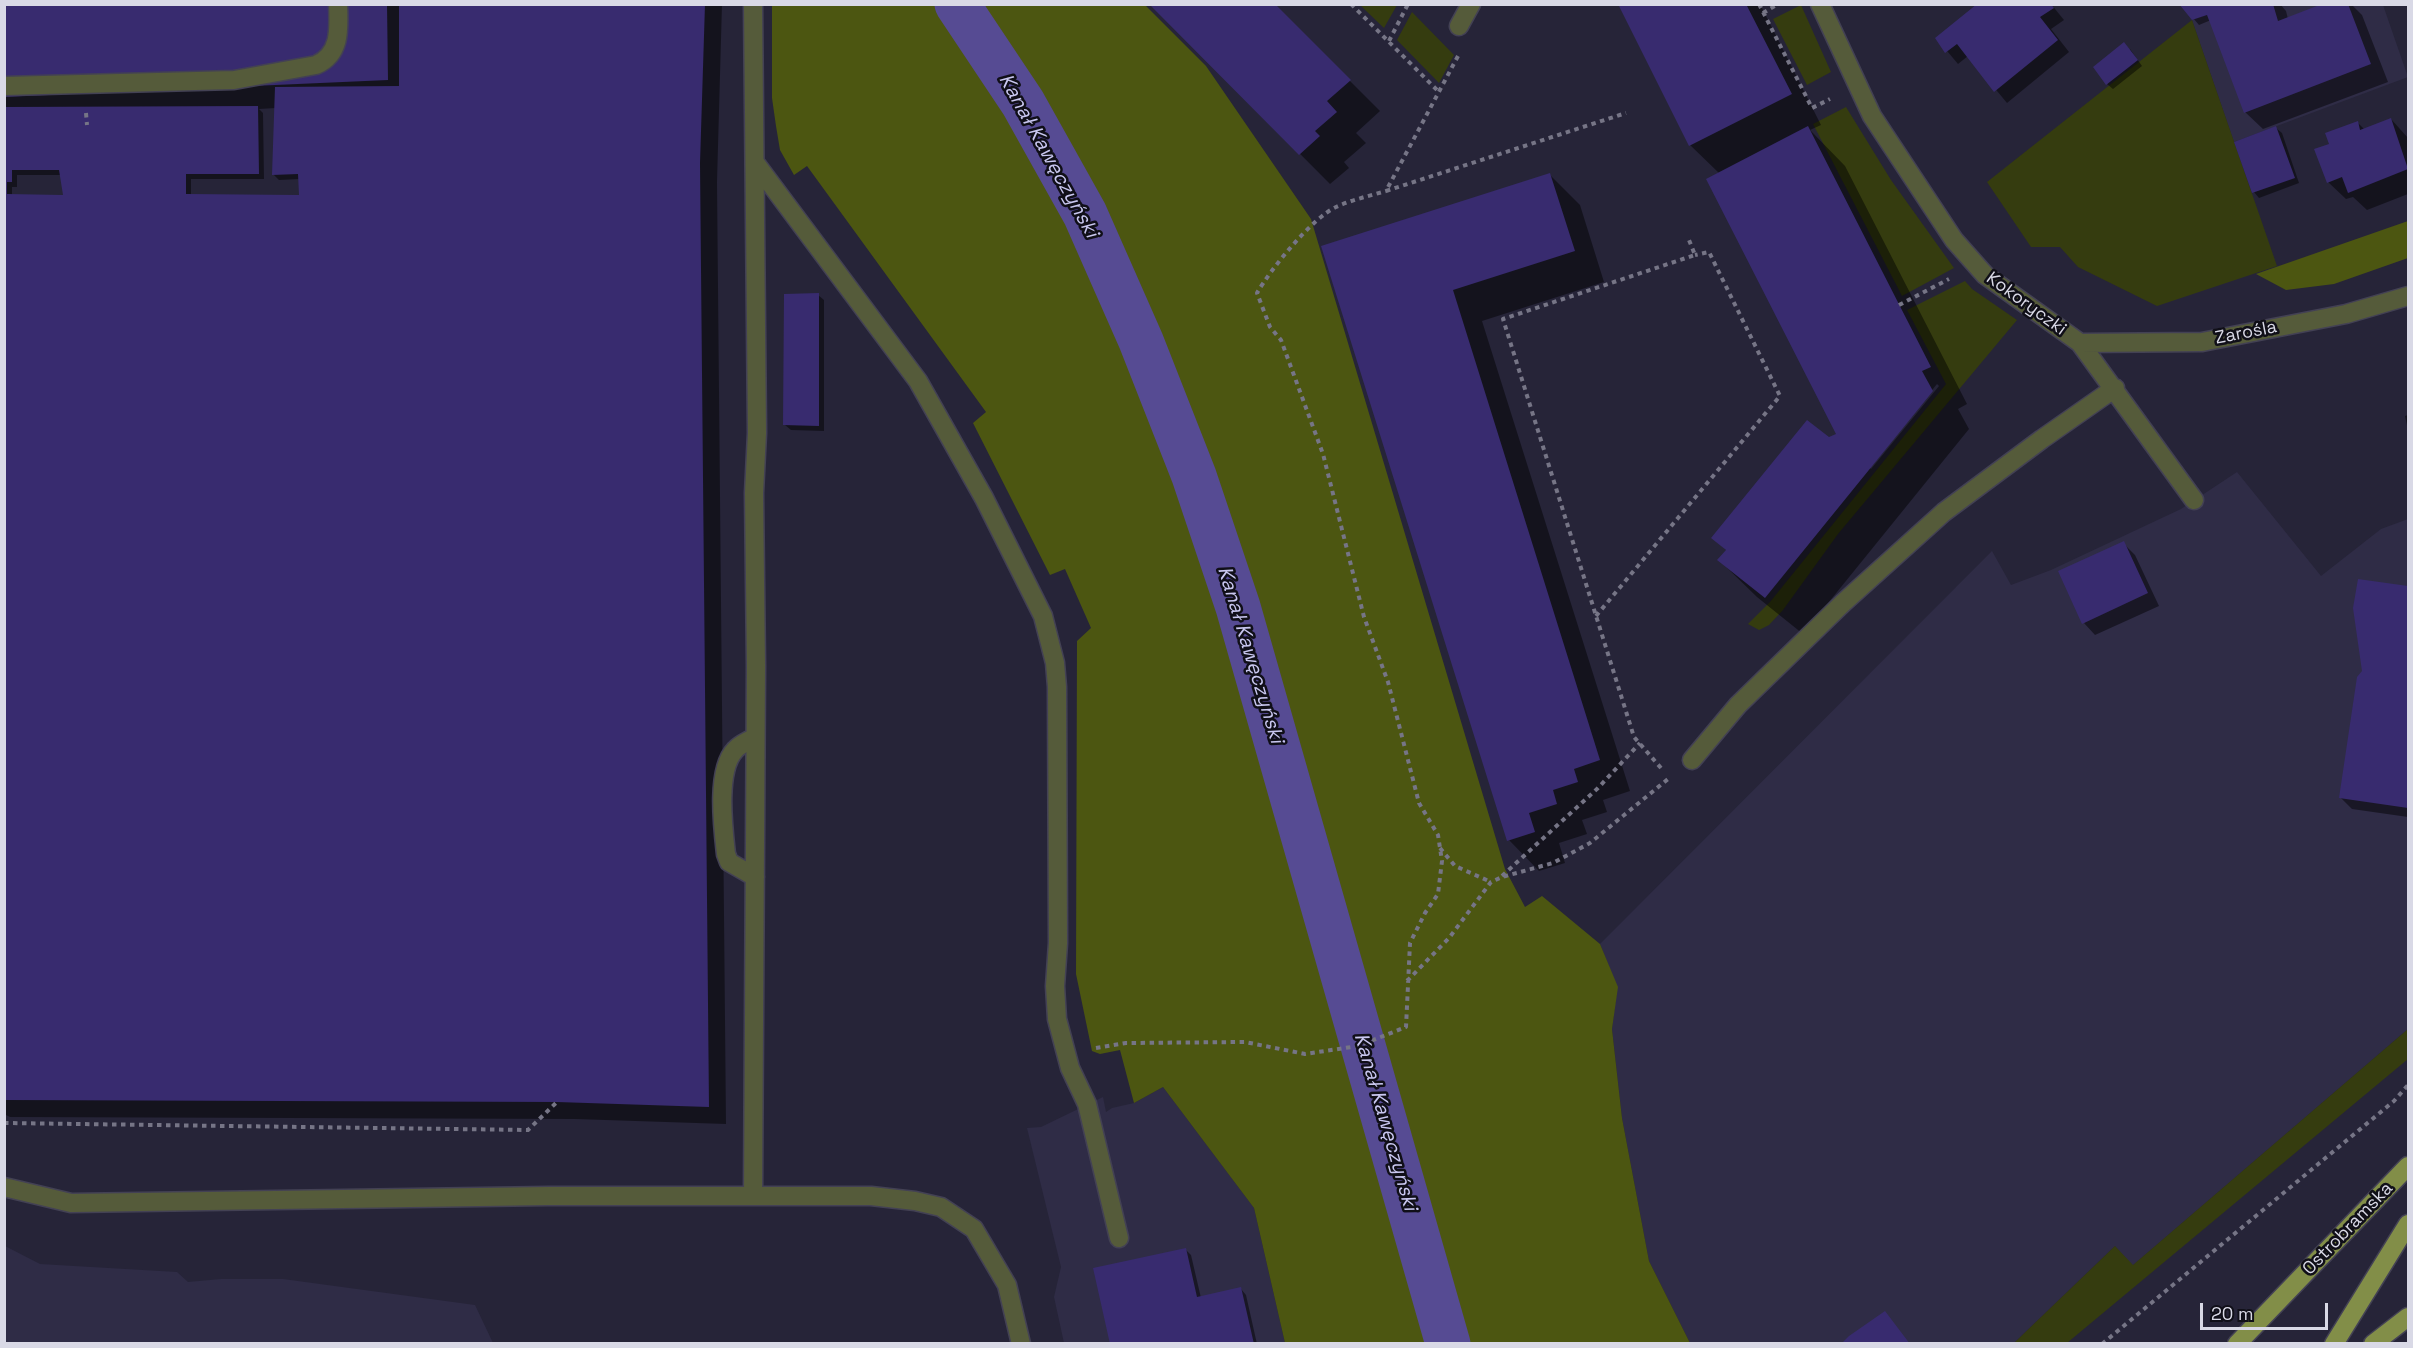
<!DOCTYPE html>
<meta charset="utf-8">
<style>
body{margin:0}
#map{position:relative;width:2413px;height:1348px;overflow:hidden;background:#262438;font-family:"Space Grotesk",sans-serif}
canvas{display:block}
.frame{position:absolute;inset:0;border:6px solid #d9d9e6;pointer-events:none}
.scale{position:absolute;left:2200px;top:1303px;width:128px;height:27px;box-sizing:border-box;border:3px solid #d9d9e6;border-top:0;padding-left:8px;font-size:18px;line-height:21px;white-space:nowrap;color:#d9d9e6;-webkit-text-stroke:4px #100f18;paint-order:stroke}
</style>
<div id="map">
<canvas width="2413" height="1348"></canvas>
<div class="frame"></div>
<div class="scale">20 m</div>
</div>
<script>
const c = document.querySelector('canvas').getContext('2d');
c.lineJoin = 'round';
function paint(path, color) { c.fillStyle = color; c.fill(path, 'evenodd'); }
function trace(path, color, width, dash) { c.strokeStyle = color; c.lineWidth = width; c.lineCap = dash ? 'butt' : 'round'; c.setLineDash(dash || []); c.stroke(path); }
function label(font, color, halo, rows, align = 'center') {
  c.font = font + ' "Space Grotesk",sans-serif'; c.lineWidth = 5; c.setLineDash([]); c.textBaseline = 'middle'; c.strokeStyle = halo; c.fillStyle = color; for (const [text, x, y, turn = 0] of rows) {
    c.save(); c.translate(x, y); c.rotate((+turn || 0) * Math.PI / 180); c.textAlign = isNaN(turn) ? turn : align; if (halo) c.strokeText(text, 0, 0); c.fillText(text, 0, 0); c.restore();
  }
}
paint(new Path2D(`
 M2233,5H2383L2408,77L2234,142L2192,20Z
 M2237,472L2321,576L2381,529L2408,519V1029L2132,1266L2115,1246L2014,1343H1690L1649,1261L1622,1118L1612,1029L1617,987L1600,944L1992,551L2011,585L2051,570L2181,509Z
 M1163,1087L1254,1208L1285,1343H1064L1054,1297L1061,1267L1027,1128L1041,1127L1103,1097L1106,1112L1112,1108L1134,1103Z
 M5,1246L40,1264L177,1272L188,1282L221,1279H283L475,1305L493,1343H5Z`), '#2f2c46');
paint(new Path2D(`
 M1360,5H1397L1384,28Z
 M1801,5L1831,72L1807,85L1773,19Z
 M1412,12L1454,55L1439,83L1397,40Z
 M2192,20L2277,266L2157,306L2078,267L2060,247H2031L1987,182Z
 M1846,107L1891,180L1954,268L1902,296L1813,124Z
 M1965,281L1972,289L2017,320L1838,534L1783,610L1769,625L1759,630L1748,624L1770,602L1946,384L1907,310Z
 M2408,1029V1059L2067,1343H2014L2115,1246L2133,1265Z`), '#353c0f');
paint(new Path2D(`
 M772,5H1145L1206,66L1311,219L1505,869L1525,907L1542,896L1600,944L1618,987L1612,1029L1622,1118L1649,1261L1690,1343H1285L1254,1208L1163,1087L1134,1103L1120,1050L1100,1054L1092,1051L1076,974L1077,641L1091,628L1065,569L1050,575L973,423L986,412L807,166L794,175L780,150L776,126L772,98Z
 M2408,221V258L2334,284L2286,290L2256,274Z`), '#4c5611');
paint(new Path2D(`
 M4,4H722L717,182L726,1124L575,1119L10,1117L4,1114ZM276,108L273,174L279,180L300,179V195H191V179H264L263,113L259,109ZM17,175H62L65,195H12V187H17Z
 M1151,4H1273L1380,111L1356,133L1366,143L1344,162L1349,168L1330,184Z
 M1620,4H1760L1821,125L1810,130L1845,166L1967,404L1958,409L1969,429L1803,634L1757,597L1719,560L1727,551L1713,538L1828,439L1838,435L1720,174L1690,145ZM1937,384L1939,386L1871,469L1869,467Z
 M2051,4L2064,20L2051,29L2069,52L2007,103L1968,56L1958,64L1937,39Z
 M2181,4H2280L2286,11L2288,19L2326,4H2351L2362,15L2388,82L2263,129L2245,112L2211,20L2199,25Z
 M2130,49L2142,66L2113,89L2107,84Z
 M2391,119L2408,138V194L2367,210L2353,197L2346,199L2328,182L2357,122L2365,130Z
 M2276,128L2282,133L2299,183L2259,198L2254,192Z
 M1550,175L1580,205L1604,282L1482,321L1630,791L1603,800L1607,812L1582,820L1587,834L1559,843L1565,863L1539,871L1509,840L1322,247Z
 M818,295L824,300V431L791,430L785,425Z
 M2408,415V430L2405,416Z
 M2123,543L2135,555L2159,606L2095,635L2084,623Z
 M2359,581L2408,588V817L2352,809L2340,797L2363,672Z
 M1185,1249L1191,1255L1201,1298L1241,1289L1246,1295L1257,1344H1112Z`), '#0007');
trace(new Path2D(`
 M957,4L1023,103L1085,214L1141,341L1194,476L1238,607L1448,1344`), '#564b93', 45);
paint(new Path2D(`
 M4,4H387L388,80L4,97Z
 M399,4H705L700,163L709,1107L557,1102L4,1100V107L258,106L259,174H186V194L299,195L298,174L272,175L275,87L399,86ZM12,170H59L63,195L7,194V182H12Z
 M1149,4H1275L1351,80L1327,101L1337,112L1315,131L1320,136L1299,155Z
 M1618,4H1746L1792,94L1689,146Z
 M1977,4H2051L2054,8L2040,17L2058,40L1994,92L1957,44L1945,53L1935,38Z
 M2179,4H2273L2278,21L2322,4H2348L2371,64L2244,113L2207,15L2192,20Z
 M2124,42L2138,60L2106,85L2093,67Z
 M2391,118L2408,169L2348,193L2342,177L2327,183L2314,149L2329,144L2325,133L2358,121L2360,130Z
 M1808,126L1931,367L1922,371L1933,391L1765,598L1717,560L1726,550L1711,538L1807,420L1829,437L1836,434L1706,179Z
 M2276,126L2295,178L2252,193L2234,142Z
 M1550,173L1575,251L1453,290L1600,760L1574,769L1578,782L1553,790L1557,804L1529,813L1535,832L1507,841L1321,246Z
 M819,293V426L783,425L784,294Z
 M2124,541L2148,593L2082,624L2058,571Z
 M2358,579L2408,586V808L2339,798L2357,677L2362,671L2353,608Z
 M1186,1248L1197,1297L1241,1287L1254,1344H1110L1093,1268Z
 M1885,1311L1910,1344H1841L1849,1336Z`), '#382b6f');
const minor = new Path2D(`
 M753,4L757,433L754,493L756,666L753,1196
 M1820,4L1872,116L1954,240L1985,275L2080,343L2194,500
 M1459,26L1471,4
 M4,86L234,80L316,65C341,54 339,29 338,4
 M756,164L918,381L984,498L1043,616L1055,663L1057,687L1058,943L1055,986L1057,1019L1070,1068L1087,1104L1119,1238
 M2080,343L2202,342L2346,314L2408,296
 M1692,760L1738,705L1843,603L1944,512L2042,439L2115,388
 M755,877L729,862L726,854C723,827 716,770 735,750C740,744 749,741 755,737
 M4,1187L71,1203L548,1196H871L915,1201L941,1207L974,1229L1007,1285L1021,1344`);
const major = new Path2D(`
 M2237,1344L2408,1166
 M2334,1344L2408,1224
 M2373,1344L2408,1317`);
trace(minor, '#434154', 21);
trace(major, '#434154', 21);
trace(new Path2D(`
 M1351,4L1439,92
 M1759,4L1812,108L1830,99
 M1763,13L1778,4
 M1389,41L1408,4
 M1458,56L1386,191L1626,113
 M86,113L87,125
 M1899,305L1949,279
 M1596,616L1780,396L1709,252L1695,255
 M1661,768L1634,737L1503,319L1695,255L1689,240
 M1440,848L1455,866L1491,882
 M1502,876L1598,788L1640,743
 M1407,981L1449,938L1491,882L1502,877L1553,863L1590,843L1668,779
 M1096,1048L1126,1043L1245,1042L1305,1054L1358,1046L1406,1027L1410,943L1425,913L1438,894L1442,861L1438,835L1419,803L1388,682L1364,617L1323,454L1281,340L1270,327L1257,293C1270,270 1312,218 1336,207C1351,200 1369,196 1386,191
 M4,1123L528,1130L557,1102
 M2102,1344L2394,1101L2408,1085`), '#767586', 4, [4.5, 4.5]);
trace(minor, '#555b3a', 18);
trace(major, '#828e48', 18);
label('18px', '#d9d9e6', '#100f18', [
 ["Kokoryczki",2026,304,36],
 ["Zarośla",2246,333,-11],
 ["Ostrobramska",2348,1229,-46]
]);
label('italic 20px', '#c9c7f0', '#100f18', [
 ["Kanał Kawęczyński",1048,156,61],
 ["Kanał Kawęczyński",1250,655,73],
 ["Kanał Kawęczyński",1385,1122,74]
]);
</script>
